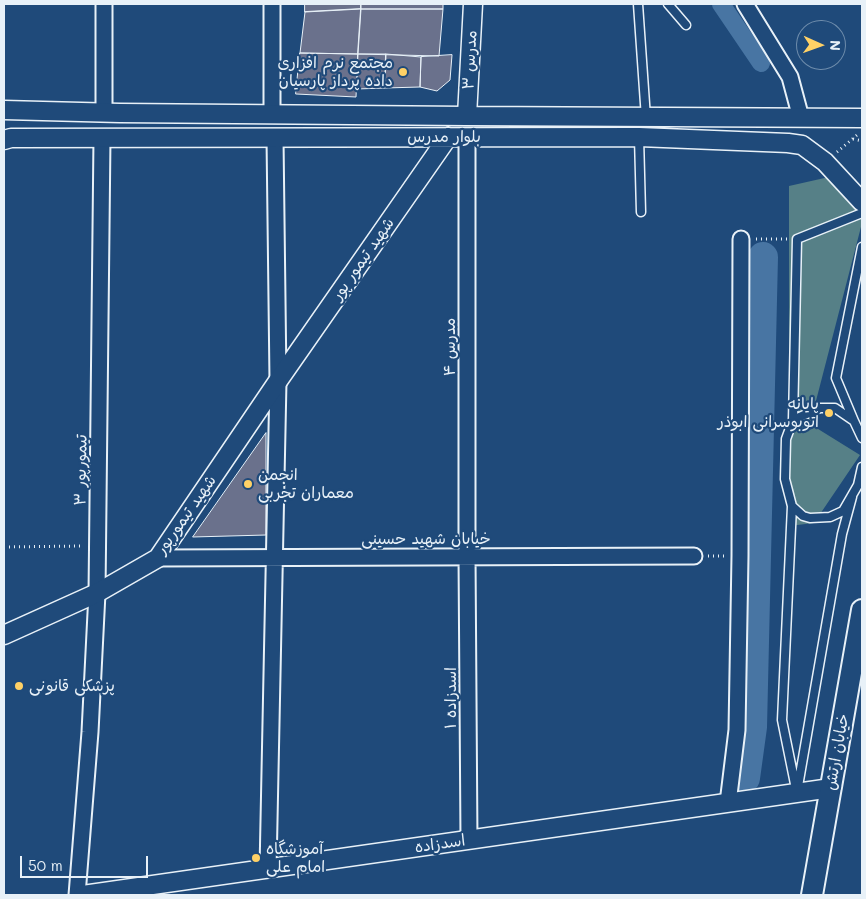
<!DOCTYPE html>
<meta charset="utf-8">
<style>
body{margin:0}
#map{position:relative;width:866px;height:899px;overflow:hidden;background:#1f4a7a;font-family:Mali,sans-serif}
canvas{display:block}
.frame{position:absolute;inset:0;border:5px solid #e8f1f8;pointer-events:none}
.north{position:absolute;left:796px;top:20px;width:50px;height:50px;box-sizing:border-box;background:#1f4a7a;border:1px solid #6f8dac;border-radius:50%;rotate:92deg;font-size:14px;font-weight:700;line-height:20px;text-align:center;color:#e8f1f8}
.north::after{content:'';display:block;margin:auto;width:18px;height:22px;background:#ffd166;clip-path:polygon(50% 0,100% 100%,50% 72%,0 100%)}
.scale{position:absolute;left:20px;top:856px;width:128px;height:22px;box-sizing:border-box;border:2px solid #e8f1f8;border-top:0;padding-left:6px;font-size:15px;line-height:18px;white-space:nowrap;color:#e8f1f8;-webkit-text-stroke:4px #1f4a7a;paint-order:stroke}
</style>
<div id="map">
<canvas width="866" height="899"></canvas>
<div class="frame"></div>
<div class="north">N</div>
<div class="scale">50 m</div>
</div>
<script>
const c = document.querySelector('canvas').getContext('2d');
c.lineJoin = 'round';
function paint(path, color) { c.fillStyle = color; c.fill(path, 'evenodd'); }
function trace(path, color, width, dash) { c.strokeStyle = color; c.lineWidth = width; c.lineCap = dash ? 'butt' : 'round'; c.setLineDash(dash || []); c.stroke(path); }
function label(font, color, halo, rows, align = 'center') {
  c.font = font + ' Mali,"Playpen Sans Arabic",sans-serif'; c.lineWidth = 4.5; c.setLineDash([]); c.textBaseline = 'middle'; c.strokeStyle = halo; c.fillStyle = color; for (const [text, x, y, turn = 0] of rows) {
    c.save(); c.translate(x, y); c.rotate((+turn || 0) * Math.PI / 180); c.textAlign = isNaN(turn) ? turn : align; if (halo) c.strokeText(text, 0, 0); c.fillText(text, 0, 0); c.restore();
  }
}
paint(new Path2D(`
 M829,177L862,211V223L810,424L860,455L814,523L789,526V186Z`), '#568087');
trace(new Path2D(`
 M721,4L761,63`), '#4875a3', 18);
trace(new Path2D(`
 M745,778L752,727L763,257`), '#4875a3', 30);
const building = new Path2D(`
 M305,4H361V9L305,12Z
 M361,4H443V9H361Z
 M361,9H443L439,56L358,54Z
 M361,9L358,54L300,53L305,12Z
 M300,53L358,54L356,97L296,94Z
 M358,54H386L385,88L357,89Z
 M386,54L421,57L420,87L385,88Z
 M452,55L450,80L437,91L420,87L421,57Z
 M266,433V535L193,537Z`);
paint(building, '#6a718c');
trace(building, '#e8f1f8', 1);
const service = new Path2D(`
 M638,4L646,118
 M668,4L686,25
 M639,137L641,212
 M793,420L797,239L862,213
 M854,421L836,378L862,247
 M862,438L854,421L835,408H820L793,420L786,439L785,479L792,506L803,516L810,518L830,517L843,511L858,485L862,467
 M792,506L782,720L796,789
 M797,792L842,534L852,497`);
const minor = new Path2D(`
 M104,4V112
 M745,4L790,77L801,118
 M272,114V4
 M467,137V556L469,840
 M158,558L694,556
 M728,803L737,730L740,556L741,239
 M268,869L278,381L275,138
 M77,895L90,732L97,593L102,138`);
const tertiary = new Path2D(`
 M4,110L120,113L467,116L862,118
 M467,116L473,4
 M4,140L11,138L639,137L788,143L802,145L825,162L862,202
 M4,635L97,593L158,558L278,381L448,137
 M83,895L831,788`);
const secondary = new Path2D(`
 M812,895L862,610`);
trace(service, '#e8f1f8', 11);
trace(minor, '#e8f1f8', 19);
trace(tertiary, '#e8f1f8', 21);
trace(secondary, '#e8f1f8', 24);
trace(new Path2D(`
 M853,139L862,141
 M837,152L857,135
 M756,239H787
 M4,547L83,546
 M708,556H727`), '#e8f1f8', 3, [1, 4]);
trace(service, '#1f4a7a', 8);
trace(minor, '#1f4a7a', 15);
trace(tertiary, '#1f4a7a', 18);
trace(secondary, '#1f4a7a', 20);
for (const [x, y, r, color] of [
 [403,72,5,"#ffd166"],
 [829,413,5,"#ffd166"],
 [248,484,5,"#ffd166"],
 [19,686,5,"#ffd166"],
 [256,858,5,"#ffd166"]
]) { const dot = new Path2D(); dot.arc(x, y, r, 0, 2 * Math.PI); c.fillStyle = color; c.fill(dot); trace(dot, '#1f4a7a', 2); }
label('16px', '#e8f1f8', '#1f4a7a', [
 ["مدرس ۳",470,60,-87],
 ["بلوار مدرس",444,137],
 ["شهید تیمور پور",363,259,-55],
 ["مدرس ۴",450,347,-90],
 ["تیمورپور ۳",81,470,-89],
 ["شهید تیمورپور",186,515,-55],
 ["خیابان شهید حسینی",426,539],
 ["اسدزاده ۱",451,698,-90],
 ["خیابان ارتش",837,752,-80],
 ["اسدزاده",440,844,-8]
]);
label('16px', '#e8f1f8', '#1f4a7a', [
 ["مجتمع نرم افزاری",393,63,"right"],
 ["داده پرداز پارسیان",393,81,"right"],
 ["پایانه",819,404,"right"],
 ["اتوبوسرانی ابوذر",819,422,"right"],
 ["انجمن",258,475],
 ["معماران تجربی",258,493],
 ["پزشکی قانونی",29,686],
 ["آموزشگاه",266,849],
 ["امام علی",266,867]
], 'left');
</script>
